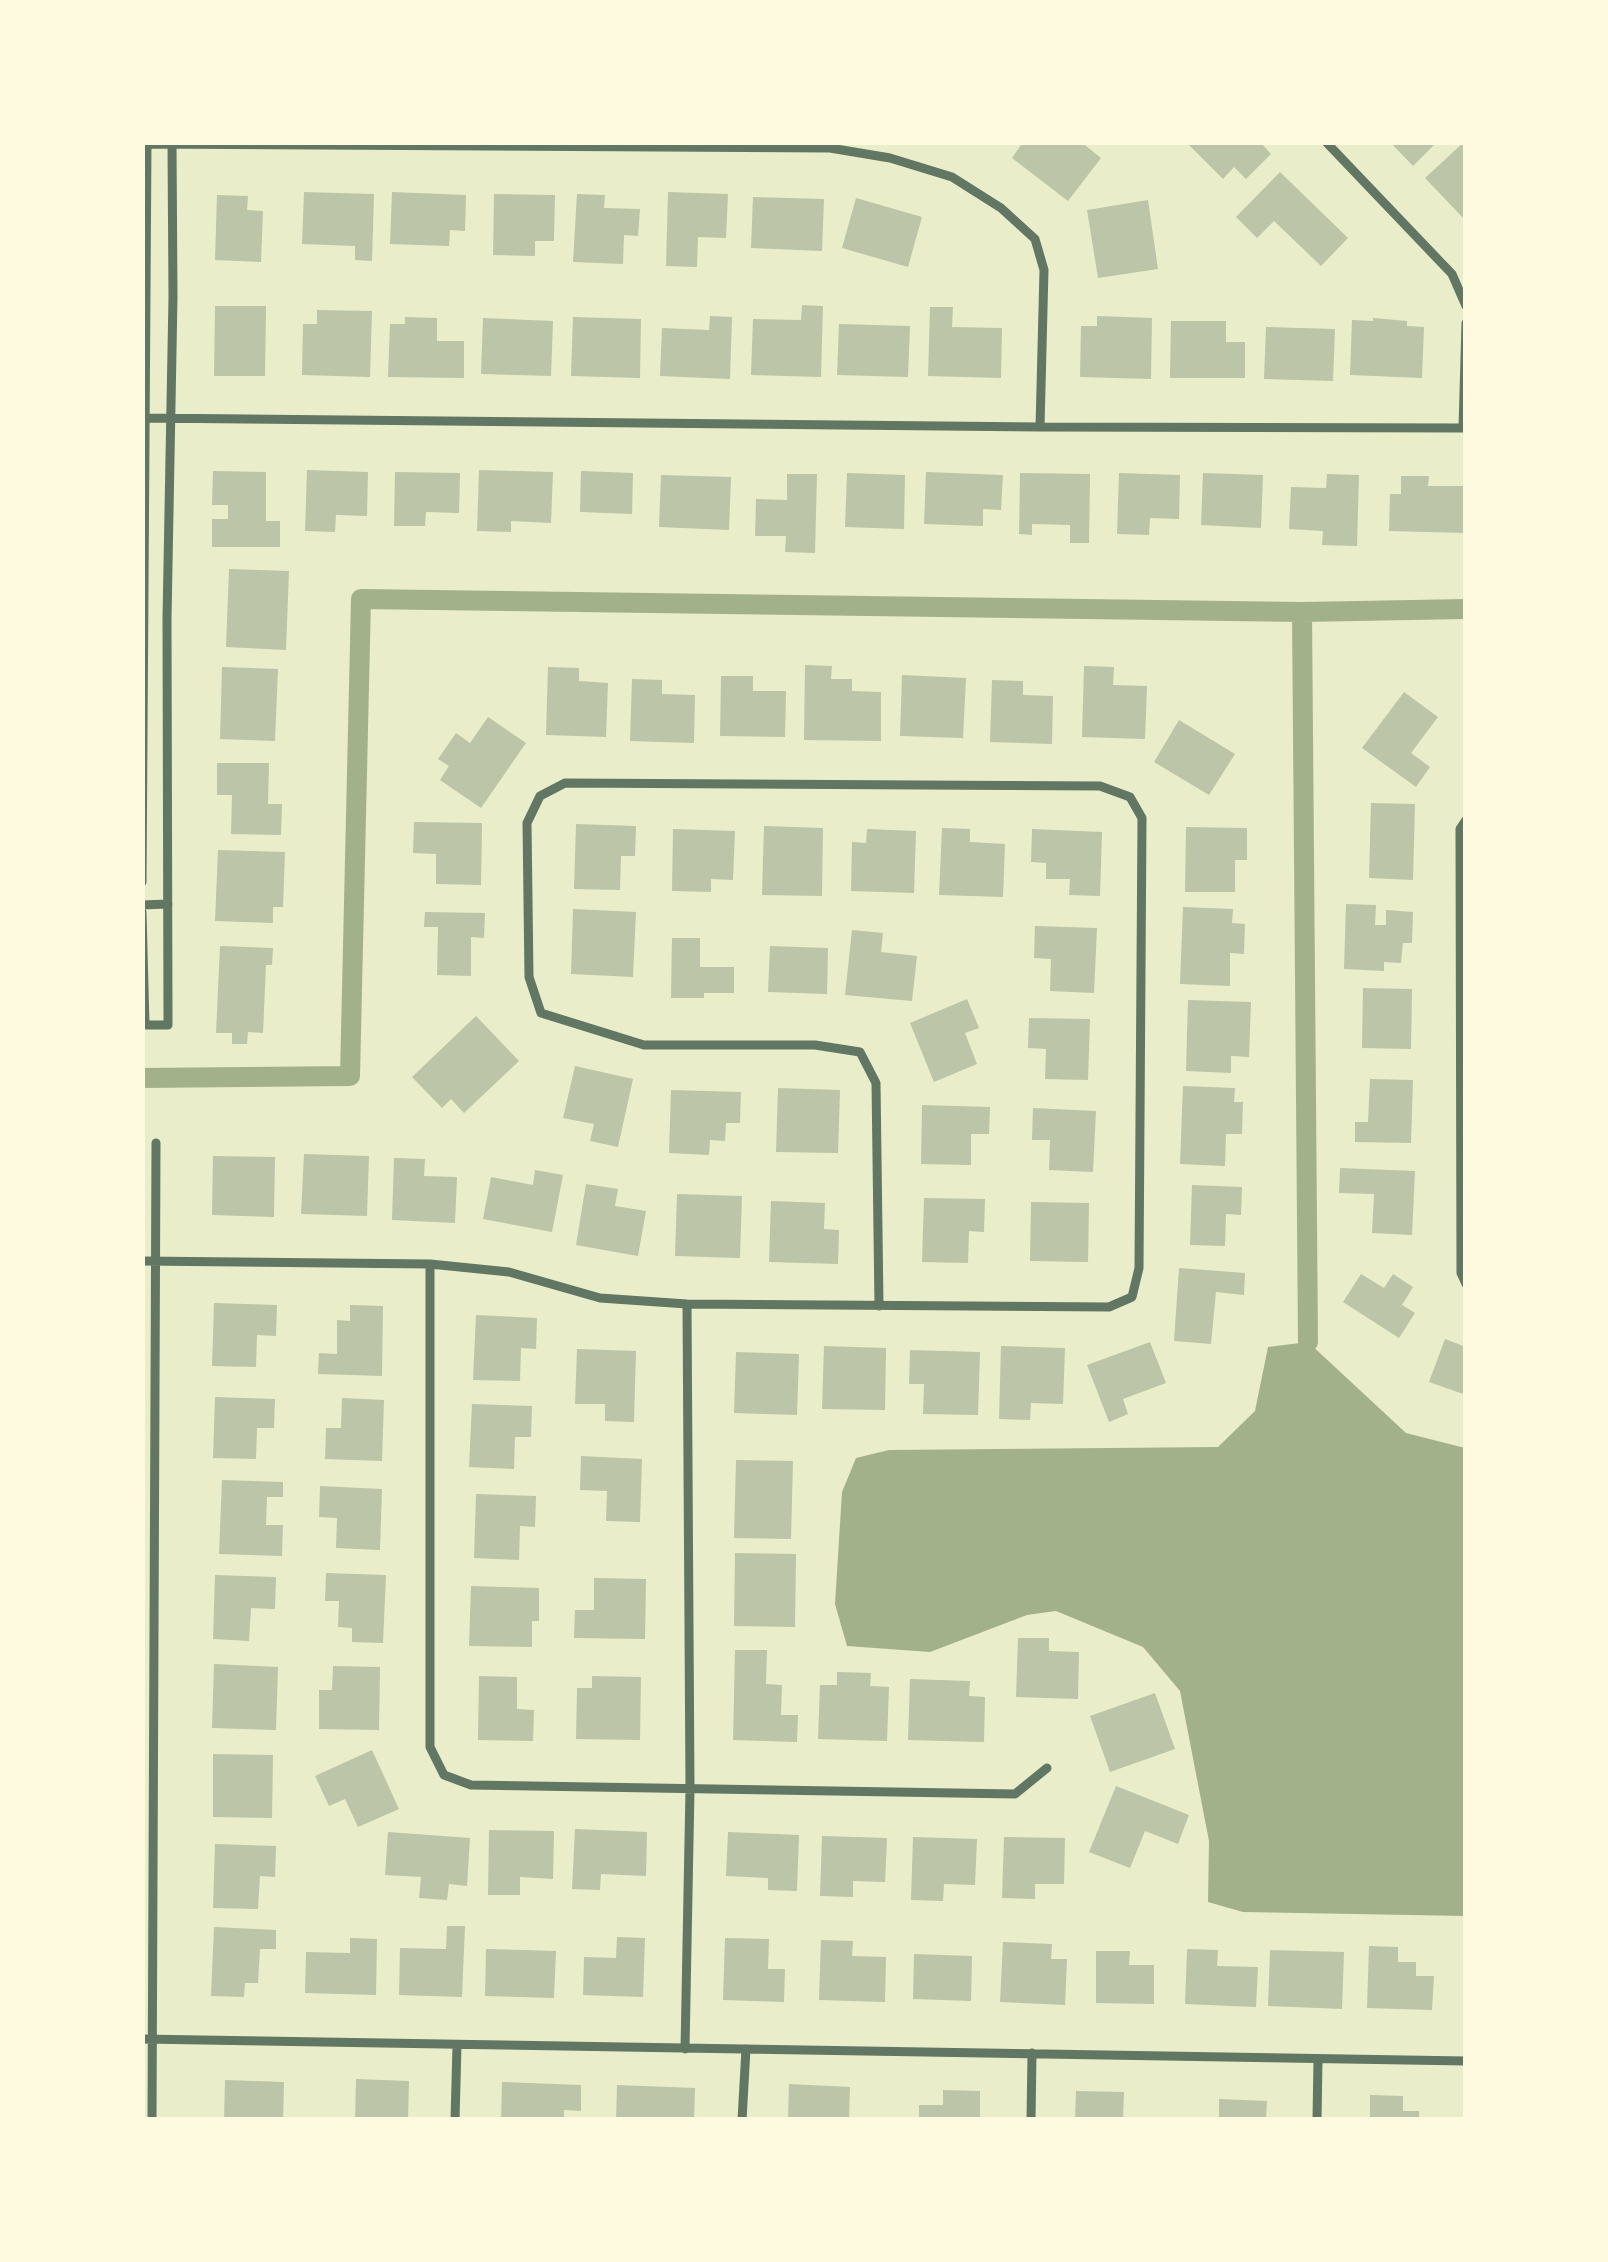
<!DOCTYPE html>
<style>
body{margin:0}
#map{position:relative;width:1608px;height:2262px;overflow:hidden;background:#e9edc9;font-family:Arial,sans-serif}
canvas{display:block}
.frame{position:absolute;inset:0;border:145px solid #fefae0;pointer-events:none}
</style>
<div id="map">
<canvas width="1608" height="2262"></canvas>
<div class="frame"></div>
</div>
<script>
const c = document.querySelector('canvas').getContext('2d');
c.lineJoin = 'round';
function paint(path, color) { c.fillStyle = color; c.fill(path, 'evenodd'); }
function trace(path, color, width, dash) { c.strokeStyle = color; c.lineWidth = width; c.lineCap = dash ? 'butt' : 'round'; c.setLineDash(dash || []); c.stroke(path); }
paint(new Path2D(`
 M1308,1342L1406,1433L1465,1448V1916L1243,1912L1208,1902L1209,1841L1180,1691L1143,1647L1056,1611L1027,1615L930,1652L847,1646L835,1604L842,1492L856,1458L889,1450L1218,1447L1255,1411L1268,1347Z`), '#a3b18a');
trace(new Path2D(`
 M142,1078L350,1076L361,599L1302,612
 M1308,1342L1302,612L1466,609`), '#a3b18a', 20);
paint(new Path2D(`
 M1023,142H1081L1101,158L1068,201L1012,158Z
 M1186,142H1260L1271,154L1246,179L1234,167L1223,179Z
 M1390,142H1437L1413,166Z
 M1464,142H1466V221L1425,178Z
 M1280,172L1348,238L1321,266L1274,221L1257,238L1236,217Z
 M304,192L374,194L372,261L355,260V246L302,244Z
 M392,192L466,195L465,231L450,230L449,246L390,244Z
 M668,192L728,194L726,238L698,237L697,267L666,266Z
 M494,194L555,195L554,241H535V256L493,255Z
 M577,194L605,195L604,208L640,209L638,236L624,235L623,264L573,262Z
 M217,195L248,196L247,210L263,211L261,262L215,260Z
 M753,197L824,199L822,251L751,248Z
 M856,198L922,217L908,267L842,248Z
 M1148,200L1158,269L1098,278L1087,210Z
 M802,305L823,306L821,377L751,375L753,319L801,320Z
 M215,306H266L265,376H214Z
 M930,307H953L952,327L1002,328L1001,378L928,376Z
 M317,310L372,311L370,377L302,375L303,324H317Z
 M710,316L732,317L730,379L660,376L662,328L709,330Z
 M1097,316L1152,318L1151,379L1080,377L1081,326H1097Z
 M405,317L437,318V341H464V378L388,377L390,324H405Z
 M573,317L641,319L640,378L571,376Z
 M483,318L553,321L551,376L481,374Z
 M1373,318L1407,321V326L1424,327L1422,378L1350,375L1352,320L1373,321Z
 M1171,321H1226V342H1245V378H1170Z
 M839,324L910,326L908,377L837,375Z
 M1266,327L1335,329L1333,381L1264,379Z
 M307,470L368,472L367,516L336,515L335,532L305,531Z
 M479,470L553,472L551,523L511,521V532L477,531Z
 M213,471L266,472V521H280V547H212V519H228V505H212Z
 M581,471L633,473L632,514L580,512Z
 M395,472L460,473L459,513L426,512L425,526H394Z
 M926,472L1003,475L1001,510L983,509V526L924,524Z
 M847,473L905,475L904,529L845,527Z
 M1020,473L1090,474L1089,543H1070V525L1032,524V535L1019,534Z
 M1119,473L1180,475L1179,519L1150,518L1149,535L1117,534Z
 M1203,473L1263,475L1261,528L1201,525Z
 M787,474H817L815,553L785,552L786,536H755L756,499L787,500Z
 M1327,474L1359,475L1357,546L1322,545L1323,531L1289,529L1291,487L1326,488Z
 M661,475L731,477L729,530L659,527Z
 M1401,476H1429L1428,486H1466V533L1389,531L1390,494H1401Z
 M229,569L289,571L286,650L226,647Z
 M805,665L832,666L831,679H852V691L881,692V741L804,740Z
 M1084,666L1114,667L1113,685L1147,686L1145,739L1082,737Z
 M222,667L278,669L275,741L220,739Z
 M548,667L579,668V681L608,683L606,737L546,735Z
 M902,675L966,678L963,738L900,736Z
 M721,676H753V691H786L785,737L720,736Z
 M632,679L662,680V694L695,695L694,743L630,741Z
 M992,680L1023,681V695L1053,696L1052,744L990,742Z
 M1404,692L1438,717L1411,753L1430,767L1416,787L1362,748Z
 M488,717L526,743L481,808L440,780L449,766L438,759L456,733L470,743Z
 M1179,720L1235,754L1209,795L1154,762Z
 M217,763H269L268,804H282L281,835L231,834L232,795H217Z
 M1371,803L1415,804L1413,880L1369,878Z
 M414,822L482,823L481,885L436,884V854L413,853Z
 M576,824L636,826L635,856H621L620,890L574,889Z
 M764,826L823,828L822,896L762,895Z
 M1186,827L1247,828V860H1235V892H1185Z
 M942,828L970,829V842L1005,844L1003,897L939,895Z
 M673,829L735,831L733,880L711,879V892L672,891Z
 M867,829L916,831L914,893L851,891L852,842L866,843Z
 M1032,829L1102,832L1100,896L1069,895L1070,879H1046V863L1031,862Z
 M218,850L285,852L283,907H273V923L215,921Z
 M1346,904L1376,905L1375,925H1386V910L1413,912L1412,943H1403L1401,963L1384,962V971L1344,969Z
 M1183,907L1233,909L1232,923L1245,924L1244,954L1230,953V986L1180,984Z
 M573,909L636,912L633,977L571,974Z
 M425,912L485,913L484,938L471,937V976L437,975L438,927H424Z
 M1035,926L1097,928L1094,993L1050,991L1051,959L1034,958Z
 M852,930L883,933L881,952L917,956L912,1001L845,995Z
 M672,938H700V967H734V993H704V998H671Z
 M220,946L273,948L272,965H266L263,1033L248,1032L247,1044H232V1033H216Z
 M770,946L828,948L827,994L768,992Z
 M1363,988L1412,989L1411,1049L1362,1048Z
 M967,999L979,1028L965,1033L977,1064L934,1082L910,1023Z
 M1188,1000L1251,1002L1249,1057L1231,1056V1073L1186,1071Z
 M476,1016L519,1061L464,1113L451,1099L442,1108L412,1077Z
 M1029,1018L1090,1019L1088,1080L1045,1079L1046,1049L1028,1048Z
 M575,1066L633,1079L618,1147L590,1141L594,1124L563,1118Z
 M1370,1079L1413,1080L1411,1143L1355,1142V1122H1368Z
 M1183,1086L1235,1088L1234,1102H1243L1242,1134H1226L1225,1166L1180,1164Z
 M778,1088L840,1090L838,1153L776,1152Z
 M671,1090L741,1092L740,1123H726L725,1141L710,1140L709,1155L669,1153Z
 M922,1105L990,1107L989,1134H971V1165L921,1164Z
 M1033,1108L1096,1111L1093,1172L1049,1170L1050,1140H1032Z
 M304,1154L369,1156L367,1216L301,1214Z
 M213,1156L275,1157L274,1217L212,1215Z
 M394,1158L425,1159L424,1176L457,1177L455,1223L392,1220Z
 M1340,1168L1415,1171L1412,1235L1372,1233L1374,1194L1339,1193Z
 M535,1170L563,1175L552,1232L483,1219L491,1177L533,1185Z
 M586,1184L618,1189L615,1206L646,1211L638,1256L576,1245Z
 M1192,1185L1242,1187L1241,1215L1226,1214L1225,1246L1190,1245Z
 M677,1194L742,1196L740,1258L675,1256Z
 M924,1198L985,1199L984,1232L969,1231L968,1263L922,1262Z
 M771,1201L825,1203L824,1229L839,1230L838,1264L769,1262Z
 M1031,1202L1089,1203L1088,1262L1030,1261Z
 M1179,1268L1245,1273L1244,1295L1216,1292L1211,1344L1174,1341Z
 M1361,1274L1384,1288L1393,1274L1413,1287L1402,1305L1415,1313L1399,1338L1343,1302Z
 M214,1303L277,1305L276,1336L257,1335L256,1367L212,1366Z
 M350,1305L383,1306L382,1376L318,1374L319,1353L337,1354V1320L350,1321Z
 M476,1315L537,1318L536,1349L521,1348L520,1381L473,1380Z
 M1445,1339L1466,1347V1395L1429,1382Z
 M1150,1342L1166,1383L1123,1399L1128,1414L1109,1422L1087,1365Z
 M824,1346L886,1348L885,1410L822,1409Z
 M1001,1346L1065,1348L1063,1404L1031,1403L1030,1420L999,1419Z
 M577,1349L636,1351L634,1422L605,1421V1404H575Z
 M910,1350L980,1352L978,1415L923,1414L924,1384H909Z
 M736,1352L799,1354L797,1415L734,1413Z
 M215,1397L275,1399L274,1428H257L256,1459L213,1458Z
 M342,1398L384,1400L382,1461L325,1459L326,1428H341Z
 M472,1404L532,1406L531,1437H515L514,1469L469,1467Z
 M581,1456L642,1459L640,1522L606,1521L607,1491L580,1490Z
 M736,1460L793,1461L791,1539L734,1538Z
 M222,1480L283,1482V1497H267L266,1525H283L282,1556L219,1554Z
 M320,1486L382,1489L380,1550L336,1548L337,1518L319,1517Z
 M476,1494L536,1496L535,1527L520,1526L519,1560L474,1558Z
 M735,1553L796,1554L795,1627L734,1626Z
 M326,1573L386,1575L383,1643L352,1642V1628L338,1627L339,1601H325Z
 M215,1575L276,1577L275,1609L251,1608L249,1641L213,1639Z
 M594,1578L646,1579L645,1639L574,1638L575,1610H594Z
 M471,1586L539,1588V1621H532V1647L469,1646Z
 M1018,1638H1049V1651L1079,1652L1078,1699L1016,1697Z
 M735,1650H767L766,1684L782,1685L781,1715H798L797,1742L733,1740Z
 M214,1664L278,1667L276,1730L212,1728Z
 M333,1666L380,1667L379,1730L319,1729V1690H332Z
 M837,1672L871,1673L870,1686L889,1687L887,1741L818,1739L820,1685H837Z
 M479,1676L517,1677V1709L534,1710L533,1741L478,1740Z
 M592,1676L641,1677L640,1740L576,1739L577,1688H592Z
 M910,1679L970,1681L969,1696L985,1697L984,1742L908,1740Z
 M1155,1693L1175,1749L1110,1772L1090,1716Z
 M372,1750L399,1809L358,1827L345,1799L329,1806L315,1776Z
 M213,1754L273,1755L272,1818L213,1817Z
 M1116,1786L1189,1815L1178,1844L1145,1831L1130,1868L1089,1852Z
 M575,1829L647,1832L646,1876L601,1874L600,1890L572,1889Z
 M489,1830L554,1831L553,1879L520,1877V1895H488Z
 M388,1832L470,1838L467,1886L449,1884L447,1900L419,1898L421,1877L385,1875Z
 M728,1832L799,1835L797,1891L768,1890V1878L726,1876Z
 M822,1836L887,1838L885,1882L853,1881V1897L820,1896Z
 M913,1837L977,1839L975,1885L944,1884L943,1901L911,1900Z
 M1004,1837L1065,1838L1064,1884H1035V1899L1002,1898Z
 M215,1844L276,1846L275,1877L260,1876L258,1909L213,1908Z
 M447,1926H465L462,1997L399,1995L400,1948L446,1949Z
 M214,1927L276,1930V1949H260L258,1983H245L244,1997L211,1996Z
 M617,1937L645,1938L643,1997L583,1995L584,1957L616,1958Z
 M350,1938L377,1939L376,1995L305,1993L306,1952L350,1953Z
 M725,1938L769,1939L768,1969H785L784,2002L723,2000Z
 M821,1940L853,1941L852,1956L886,1957L885,2002L819,2000Z
 M1003,1942L1052,1944L1051,1959H1067L1065,2005L1000,2002Z
 M1369,1946L1398,1947V1962H1416V1976H1434L1432,2010L1367,2008Z
 M486,1949L556,1951L554,1998L485,1996Z
 M1187,1949L1218,1950L1217,1966L1258,1967L1256,2007L1185,2004Z
 M1270,1950L1344,1952L1342,2009L1268,2006Z
 M1096,1951H1130L1129,1965H1154V2004L1096,2003Z
 M914,1954L972,1956L971,2001L913,1999Z
 M356,2079L409,2081L408,2120H355Z
 M225,2080L284,2082L283,2120H224Z
 M502,2082L581,2085V2111L564,2110V2120H501Z
 M789,2084L850,2087L849,2118L788,2120Z
 M617,2085L695,2088L694,2120H616Z
 M943,2090L980,2091V2120H919V2105H943Z
 M1076,2091L1124,2092L1123,2120H1075Z
 M1370,2095L1403,2096V2111H1419V2120H1370Z
 M1219,2099L1267,2101L1266,2120H1219Z`), '#bcc5a7');
trace(new Path2D(`
 M1326,142L1452,274L1466,306
 M147,144L830,148L890,158L952,177L1001,208L1035,239L1044,270L1040,427
 M146,418L1040,427L1466,428
 M1463,428L1466,323
 M1466,820L1460,829L1461,1273L1466,1284
 M142,882L147,142
 M142,905L168,904
 M142,912L145,1025H168L167,619L173,297L172,143
 M142,1261L430,1264L509,1272L600,1298L687,1304L1109,1307L1132,1297L1139,1268L1142,818L1130,797L1100,786L565,783L540,796L527,823L529,977L541,1013L644,1045H815L860,1052L876,1083L879,1306
 M430,1264V1747L444,1775L471,1785L1015,1794L1047,1768
 M142,2039L1466,2061
 M685,2049L690,1789L687,1304
 M152,2120L156,1143
 M455,2120L457,2045
 M742,2120L746,2049
 M1031,2120L1032,2053
 M1317,2120L1318,2059`), '#617663', 9);
</script>
